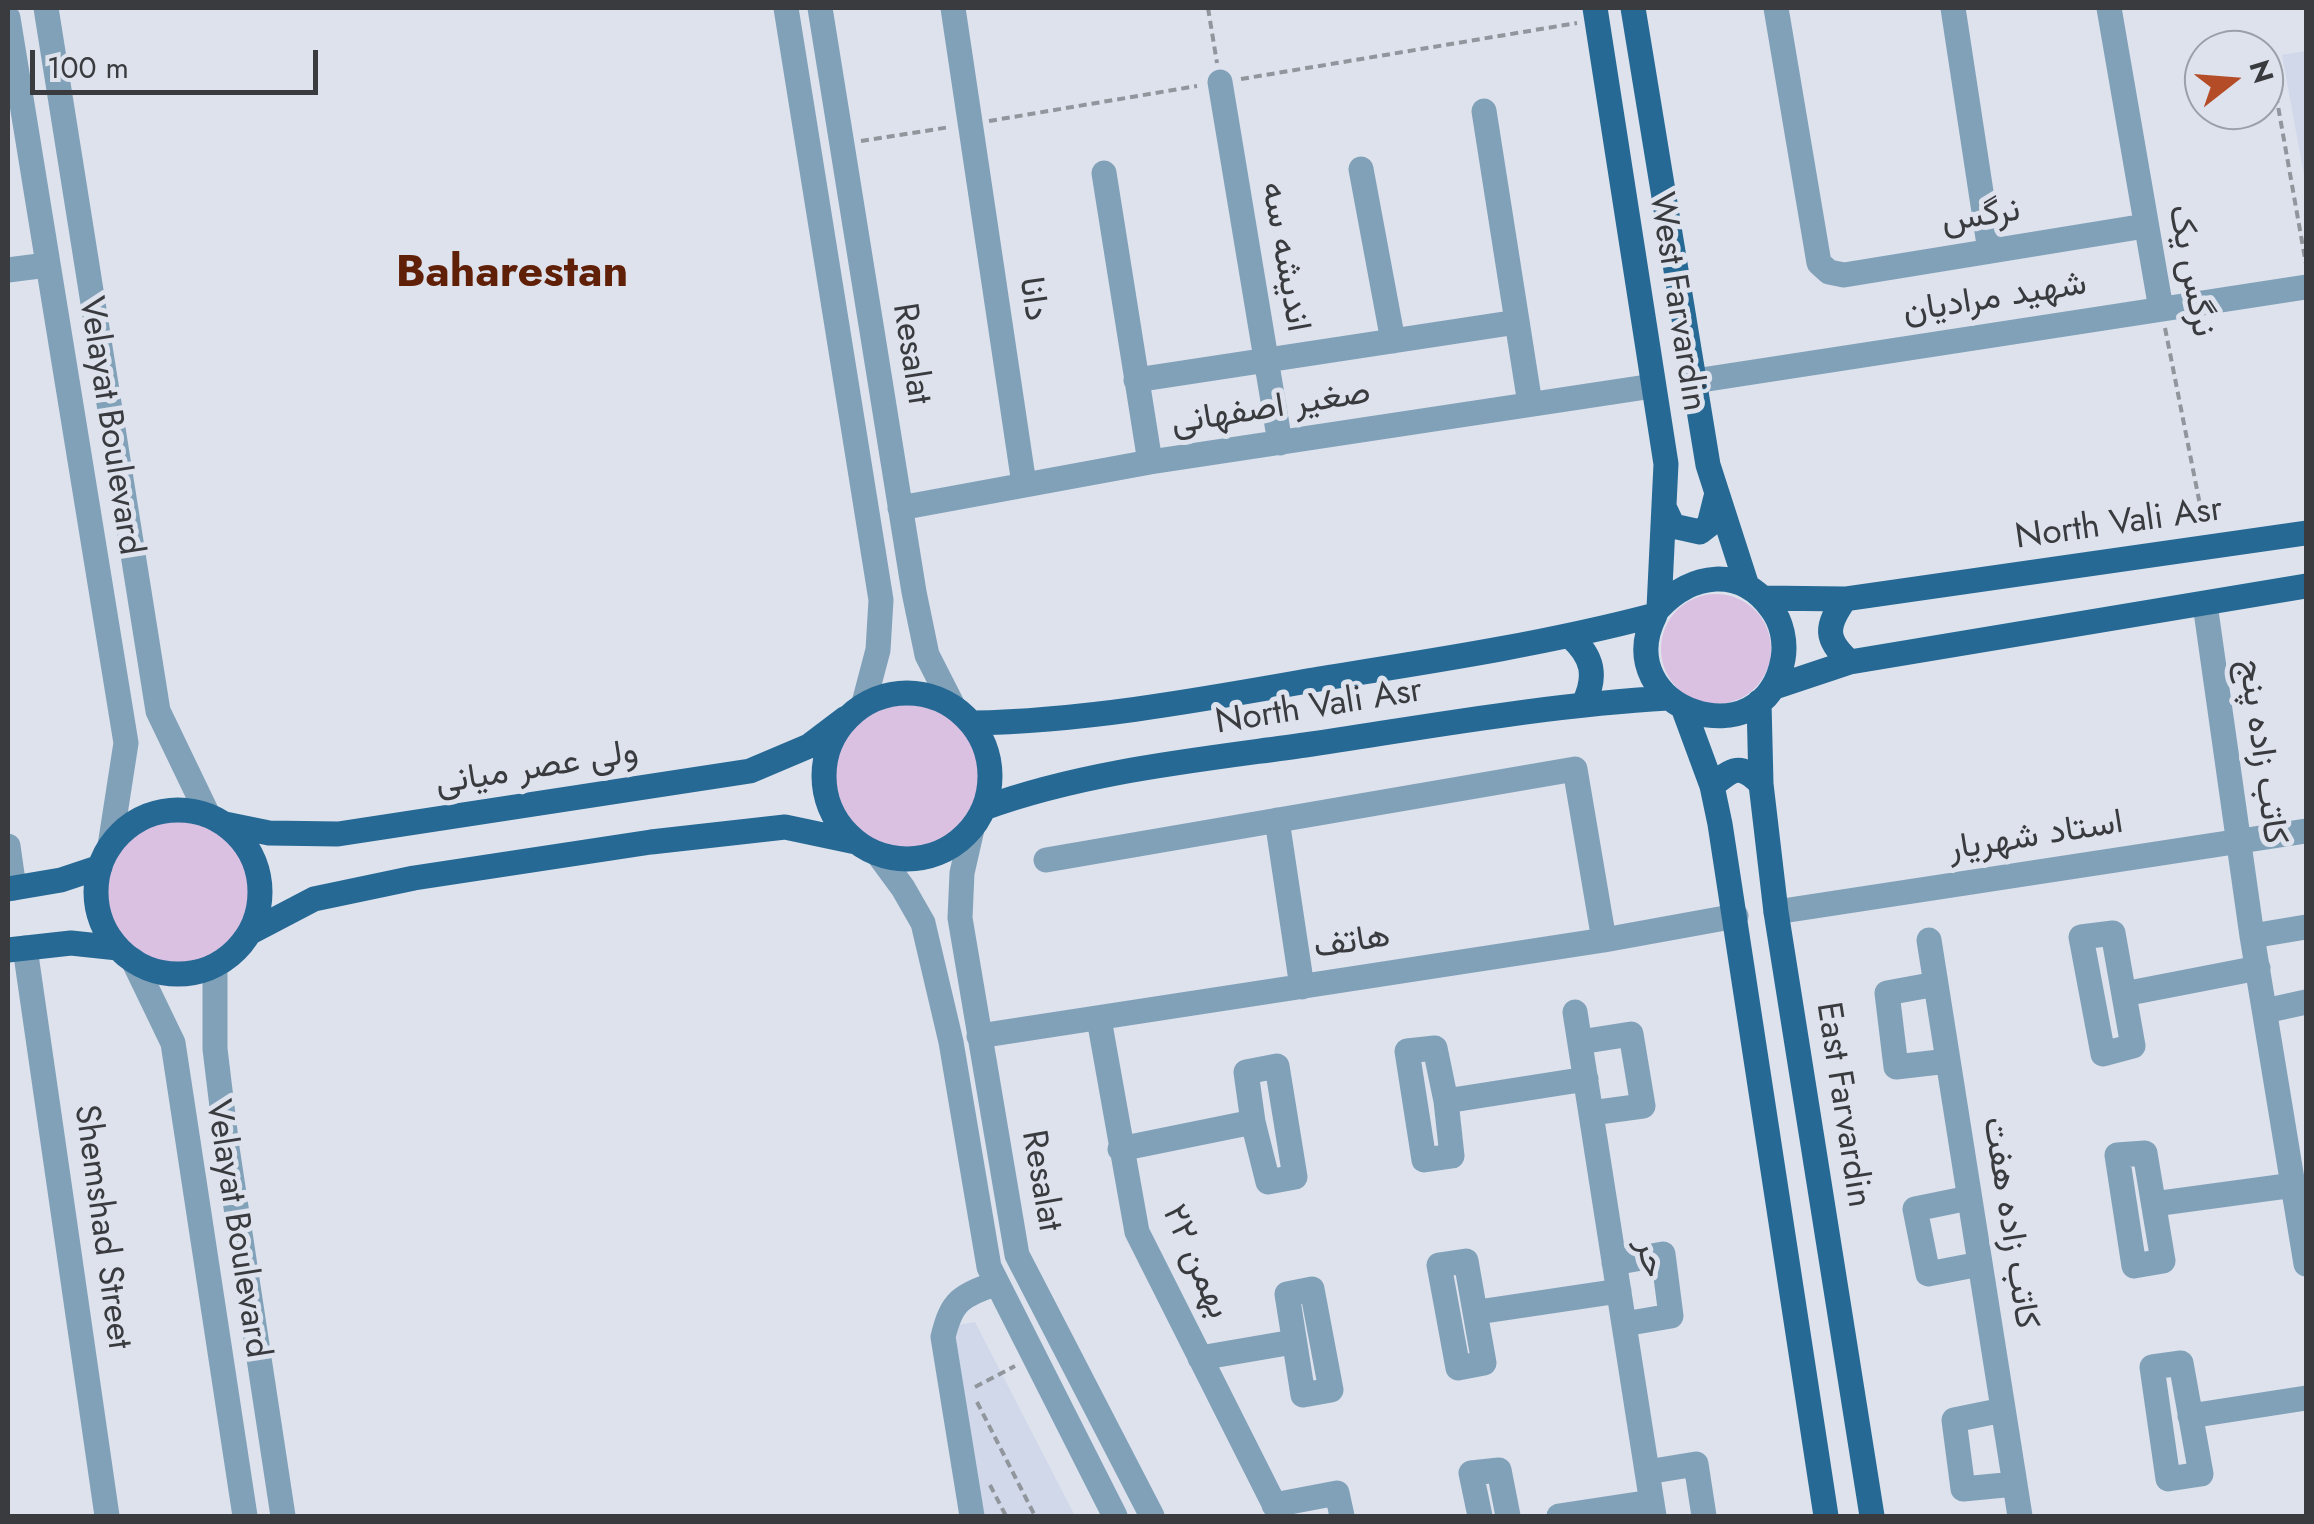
<!DOCTYPE html>
<meta charset="utf-8">
<style>
body{margin:0}
#map{position:relative;width:2314px;height:1524px;overflow:hidden;background:#dde2ed;font-family:Jost,sans-serif}
canvas{display:block}
.frame{position:absolute;inset:0;border:10px solid #393b3f;pointer-events:none}
.north{position:absolute;left:2184px;top:30px;width:100px;height:100px;box-sizing:border-box;background:#dde2ed;border:2px solid #9b9fa7;border-radius:50%;rotate:73deg;font-size:28px;font-weight:700;line-height:40px;text-align:center;color:#393b3f}
.north::after{content:'';display:block;margin:auto;width:35px;height:45px;background:#b44c27;clip-path:polygon(50% 0,100% 100%,50% 72%,0 100%)}
.scale{position:absolute;left:30px;top:50px;width:288px;height:45px;box-sizing:border-box;border:5px solid #393b3f;border-top:0;padding-left:12px;font-size:30px;line-height:35px;white-space:nowrap;color:#393b3f;-webkit-text-stroke:8px #dde2ed;paint-order:stroke}
</style>
<div id="map">
<canvas width="2314" height="1524"></canvas>
<div class="frame"></div>
<div class="north">N</div>
<div class="scale">100 m</div>
</div>
<script>
const c = document.querySelector('canvas').getContext('2d');
c.lineJoin = 'round';
function paint(path, color) { c.fillStyle = color; c.fill(path, 'evenodd'); }
function trace(path, color, width, dash) { c.strokeStyle = color; c.lineWidth = width; c.lineCap = dash ? 'butt' : 'round'; c.setLineDash(dash || []); c.stroke(path); }
function label(font, color, halo, rows, align = 'center') {
  c.font = font + ' Jost,Vazirmatn,sans-serif'; c.lineWidth = 10; c.setLineDash([]); c.textBaseline = 'middle'; c.strokeStyle = halo; c.fillStyle = color; for (const [text, x, y, turn = 0] of rows) {
    c.save(); c.translate(x, y); c.rotate((+turn || 0) * Math.PI / 180); c.textAlign = isNaN(turn) ? turn : align; if (halo) c.strokeText(text, 0, 0); c.fillText(text, 0, 0); c.restore();
  }
}
paint(new Path2D(`
 M2306,51V186L2282,55Z
 M975,1322L1075,1516H975L952,1326Z`), '#d0d8ea');
paint(new Path2D(`
 M1661 649a55 55 0 1 1 110 0a55 55 0 1 1-110 0Z
 M831 776a75 75 0 1 1 150 0a75 75 0 1 1-150 0Z
 M104 893a73 73 0 1 1 146 0a73 73 0 1 1-146 0Z`), '#dbc1e1');
trace(new Path2D(`
 M1208,8L1217,63
 M2267,44L2306,264
 M1241,79L1577,23
 M989,121L1197,86
 M861,141L950,127
 M2165,328L2204,525
 M975,1387L1015,1366
 M977,1402L1035,1516
 M990,1485L1006,1516`), '#91959c', 4, [8, 5]);
trace(new Path2D(`
 M46,8L158,711L208,815
 M786,8L881,600L878,650L864,703
 M820,8L914,592L927,655L953,706
 M953,8L1024,484
 M1776,8L1819,263L1829,272L1844,275L2145,226
 M1953,8L1990,251
 M2109,8L2161,309
 M8,18L126,743L110,846
 M1220,82L1280,443
 M1484,111L1530,404
 M1361,169L1393,341
 M1104,173L1150,462
 M8,270L47,265
 M1136,380L1517,322
 M1695,381L2306,287
 M900,508L1150,462L1653,386
 M2205,604L2252,936L2306,1264
 M1277,820L1302,987
 M972,829L962,873L960,918L1017,1255L1152,1516
 M8,846L14,888
 M878,854L903,888L923,923L951,1042L989,1267L1115,1516
 M1046,860L1575,769L1604,940
 M1776,912L2306,831
 M2113,933L2133,1046L2103,1054L2081,937Z
 M2252,936L2306,927
 M1929,940L2020,1516
 M25,948L107,1516
 M133,960L173,1043L245,1516
 M215,966V1049L227,1148L283,1516
 M1936,984L1887,993L1896,1067L1948,1061
 M2124,994L2258,968
 M2265,1011L2306,1002
 M1575,1012L1654,1516
 M1099,1019L1137,1232L1280,1516
 M979,1036L1604,940L1736,916
 M1580,1042L1631,1034L1643,1106L1591,1113
 M1435,1048L1446,1101L1452,1156L1424,1160L1407,1051Z
 M1277,1066L1295,1177L1268,1182L1253,1122L1246,1072Z
 M1446,1101L1586,1079
 M1120,1149L1253,1122
 M2145,1153L2163,1261L2134,1266L2117,1155Z
 M1969,1198L1915,1209L1928,1274L1980,1264
 M2154,1204L2294,1185
 M1466,1261L1484,1363L1458,1368L1439,1265Z
 M1614,1263L1663,1254L1671,1316L1624,1324
 M1312,1289L1331,1390L1303,1395L1287,1294Z
 M1478,1312L1619,1291
 M1200,1358L1293,1342
 M2181,1363L2201,1474L2168,1479L2152,1367Z
 M2003,1410L1954,1420L1963,1489L2015,1484
 M2190,1416L2306,1398
 M1647,1472L1696,1464L1704,1516
 M1274,1505L1337,1493L1342,1516
 M972,1516L943,1337C952,1299 962,1296 997,1283
 M1480,1516L1471,1473L1499,1470L1508,1516
 M1559,1516L1651,1502`), '#81a1b9', 25);
trace(new Path2D(`
 M1595,8L1666,464L1659,608
 M1633,8L1708,465L1747,586
 M1665,509L1673,526L1700,532L1709,525L1717,493
 M1763,598L1845,599L2306,533
 M1845,599C1825,627 1825,640 1850,662
 M1655,615C1607,710 1765,763 1783,659C1786,642 1782,622 1771,608C1740,566 1692,573 1659,608
 M1571,637C1593,657 1597,676 1584,703
 M1772,688L1850,662L2306,586
 M824 776a83 83 0 1 1 166 0a83 83 0 1 1-166 0Z
 M1759,702L1761,784L1776,912L1872,1516
 M1684,710L1712,786L1720,824L1826,1516
 M972,723C1087,721 1205,699 1319,679C1432,661 1545,644 1655,615
 M1712,786C1733,768 1740,763 1761,784
 M984,808C1086,771 1198,760 1305,745C1426,727 1546,705 1668,698
 M96 892a82 82 0 1 1 164 0a82 82 0 1 1-164 0Z
 M225,824L269,833L338,834L750,771L809,746L846,718
 M8,889L61,880L100,867
 M251,932L314,899L414,878L651,842L785,827L856,842
 M8,950L71,943L118,948`), '#266994', 25);
label('35px', '#393b3f', '#dde2ed', [
 ["نرگس",1981,217,-9],
 ["اندیشه سه",1284,257,80],
 ["نرگس یک",2190,271,79],
 ["دانا",1032,299,82],
 ["شهید مرادیان",1995,299,-9],
 ["West Farvardin",1676,302,81],
 ["Resalat",910,354,81],
 ["صغیر اصفهانی",1271,409,-9],
 ["Velayat Boulevard",109,426,81],
 ["North Vali Asr",2119,525,-8],
 ["North Vali Asr",1319,708,-9],
 ["کاتب زاده پنج",2261,752,82],
 ["ولی عصر میانی",537,769,-9],
 ["استاد شهریار",2036,837,-9],
 ["هاتف",1352,943,-9],
 ["East Farvardin",1842,1105,81],
 ["Resalat",1040,1181,80],
 ["کاتب زاده هفت",2009,1223,81],
 ["Shemshad Street",101,1227,82],
 ["Velayat Boulevard",236,1229,81],
 ["حر",1649,1259,81],
 ["۲۲ بهمن",1195,1262,66]
]);
label('bold 45px', '#602007', '#dde2ed', [
 ["Baharestan",512,275]
]);
</script>
